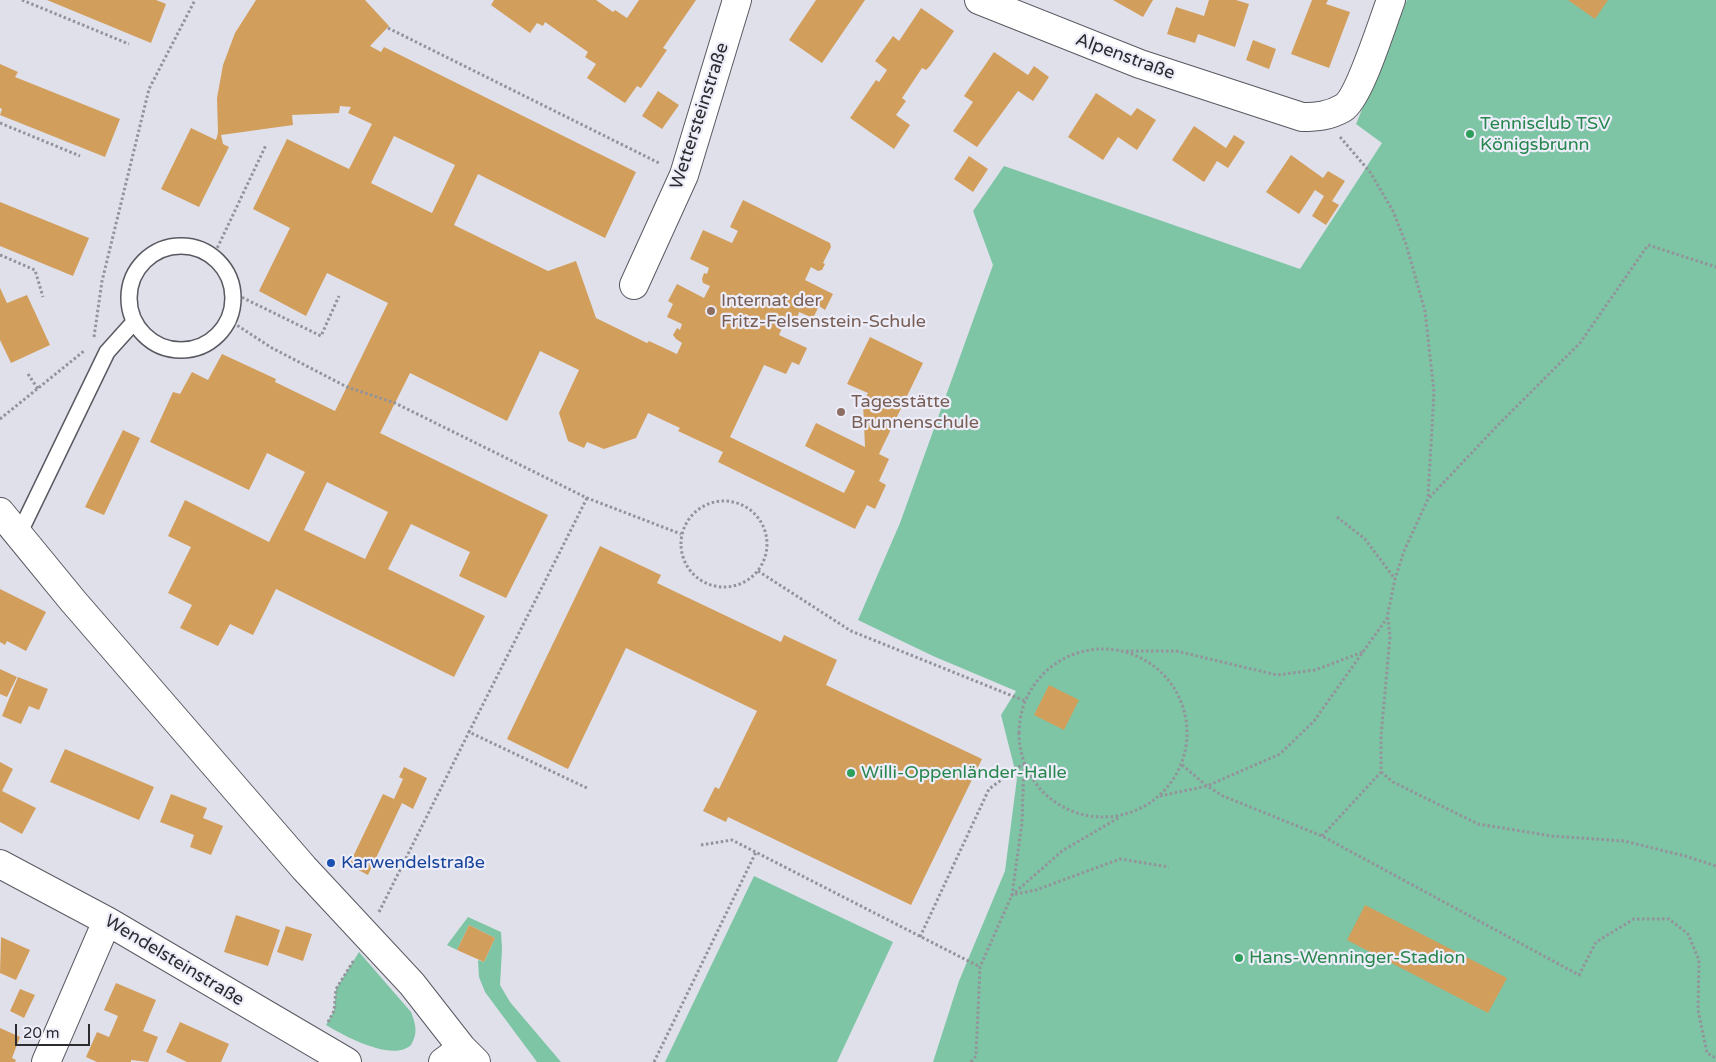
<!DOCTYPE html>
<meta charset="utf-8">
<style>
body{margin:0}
#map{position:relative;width:1716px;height:1062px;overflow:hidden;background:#e0e0eb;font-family:"Varela Round",sans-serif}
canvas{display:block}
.scale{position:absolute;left:15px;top:1024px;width:75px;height:22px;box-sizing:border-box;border:2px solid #2c2c30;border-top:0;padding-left:6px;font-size:15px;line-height:18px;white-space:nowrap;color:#2c2c30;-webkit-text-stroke:4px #ededf9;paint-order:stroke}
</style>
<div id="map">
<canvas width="1716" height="1062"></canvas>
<div class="scale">20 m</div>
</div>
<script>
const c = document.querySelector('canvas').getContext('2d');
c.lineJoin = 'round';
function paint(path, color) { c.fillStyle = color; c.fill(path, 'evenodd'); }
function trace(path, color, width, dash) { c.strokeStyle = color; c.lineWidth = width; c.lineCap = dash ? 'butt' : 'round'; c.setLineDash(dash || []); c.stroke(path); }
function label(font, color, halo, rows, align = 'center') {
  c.font = font + ' "Varela Round",sans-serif'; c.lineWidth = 4.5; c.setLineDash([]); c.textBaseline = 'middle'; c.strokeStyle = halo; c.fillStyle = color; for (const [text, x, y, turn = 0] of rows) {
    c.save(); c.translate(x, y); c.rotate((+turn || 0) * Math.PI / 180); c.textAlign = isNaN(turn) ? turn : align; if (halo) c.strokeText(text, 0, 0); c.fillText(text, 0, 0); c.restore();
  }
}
paint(new Path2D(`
 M1407,0H1716V1062H933L959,981L1005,871L1017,778L1001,715L1016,691L933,656L858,620L900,523L993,265L973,211L1004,166L1300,269L1382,143L1356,124Z
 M754,876L893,942L837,1062H665Z
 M468,917L501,932L502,949L500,985L510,1002L561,1062H537L485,992L479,977L478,960L484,962L495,938L469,925L457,950L447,945Z
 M359,952L411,1012C416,1025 418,1033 411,1045C393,1062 346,1037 326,1025L334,1011L336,989Z`), '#7ec5a5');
paint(new Path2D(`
 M47,0H156L166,4L151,43Z
 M256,0H365L389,26L370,46L381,52L384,47L636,172L605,238L478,174L454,225L548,271L576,261L596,318L647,343L649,341L677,354L682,343L676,339L673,335L677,328L680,330L682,324L667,317L673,304L668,301L677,284L704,298L710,286L703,283L702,279L704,273L707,274L709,268L690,259L703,230L732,243L738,231L730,227L743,200L830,243L831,247L823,263L825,264L822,270L818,271L811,267L805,280L833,294L825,310L819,306L813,318L799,312L795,325L791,326L784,323L779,335L807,348L799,365L792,362L786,374L764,365L730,437L844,493L855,471L805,446L816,423L865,447L863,402L868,393L847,384L870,337L923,363L879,454L889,459L879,481L886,485L875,509L867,505L855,529L718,462L723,452L678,431L680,428L648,413L636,438L604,449L587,442L584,448L568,441L559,413L579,370L540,351L507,421L410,373L380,433L548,515L506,598L459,576L470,552L411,524L388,569L485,616L454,677L276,589L253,635L230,624L218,646L180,628L192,605L168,593L191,547L168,536L185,500L269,542L305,472L267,453L249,490L150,442L173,392L180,394L192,372L208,380L222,354L276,379L275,382L335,411L388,303L327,273L306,316L259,291L290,228L253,209L287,139L349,169L372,124L348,113L351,107L340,106L339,113L292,115L293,125L221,135L223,144L229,147L199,207L161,189L191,128L216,140L218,133L217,98L223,65L235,33ZM394,136L455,165L432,213L371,183ZM327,482L388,512L365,559L304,530Z
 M494,0H596L613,12L615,10L627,18L639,0H696L663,48L667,50L641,88L637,86L625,103L587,78L596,64L585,57L588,52L545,22L543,26L537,23L530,33L491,5Z
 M816,0H865L822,63L789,40Z
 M1113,0H1153L1143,17Z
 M1209,0H1236L1249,4L1235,47L1198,34L1195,43L1167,34L1176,7L1204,16Z
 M1312,0H1328L1326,4L1350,12L1329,68L1291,54Z
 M1568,0H1608L1595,19Z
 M921,8L954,31L930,66L926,70L922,68L902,98L906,101L896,115L910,125L894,149L850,118L876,80L879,82L887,70L875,61L893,36L899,41Z
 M1253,40L1276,49L1269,69L1246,60Z
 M994,52L1028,75L1034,66L1049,77L1033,101L1018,91L977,147L953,131L973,102L964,96Z
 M0,64L18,72L15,77L120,119L105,157L0,115L2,109L0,108Z
 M658,91L679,105L662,129L642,116Z
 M1096,93L1131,116L1137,108L1156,120L1137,150L1118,137L1103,160L1068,137Z
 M1194,126L1226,148L1234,135L1245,142L1228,168L1217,161L1204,182L1172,160Z
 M1291,155L1323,178L1328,171L1345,181L1332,201L1339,205L1326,225L1312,216L1324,196L1315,190L1299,214L1266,192Z
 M969,156L988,169L973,192L954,179Z
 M0,202L89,238L73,276L0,246Z
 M0,288L7,303L27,295L50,345L11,363L0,340Z
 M123,430L140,438L104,515L85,507Z
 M600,546L661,575L657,583L781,642L784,635L837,660L826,685L982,759L911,905L728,817L726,822L703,811L715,787L719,789L757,711L626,648L568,769L507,739Z
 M0,589L46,612L26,651L7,641L5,645L0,642Z
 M0,669L17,677L7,697L0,694Z
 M18,677L48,689L39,710L29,706L21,724L2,716Z
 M1049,685L1079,700L1064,730L1034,715Z
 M65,749L154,787L139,820L50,782Z
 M0,762L13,769L2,791L36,808L22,834L0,822Z
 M404,767L427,778L413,809L402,803L368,875L349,865L383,794L394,799L403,779L399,777Z
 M171,794L207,808L203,818L223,826L211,855L190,847L194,835L160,822Z
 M1365,905L1507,978L1488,1013L1347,940Z
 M236,915L280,930L268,966L224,952Z
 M469,925L495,938L484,962L457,950Z
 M286,926L312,934L303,961L277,952Z
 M1,937L30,950L16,980L0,973Z
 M116,983L156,1000L143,1031L158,1037L148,1062L131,1060V1062H97L86,1057L97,1032L109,1037L118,1016L104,1010Z
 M20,989L35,995L24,1018L10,1011Z
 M180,1022L229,1044L221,1062H187L166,1052Z
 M0,1028L20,1037L12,1058L16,1060L15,1062H0Z`), '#d29e5c');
const lane = new Path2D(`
 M129 298a52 52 0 1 1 104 0a52 52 0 1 1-104 0Z
 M18,536L107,352L134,322`);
const street = new Path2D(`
 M979,0L1140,64L1302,117C1317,117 1329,116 1343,108C1359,99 1383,21 1391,0
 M634,285L684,175L737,0
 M0,512L73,601L304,868L412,984L462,1048L476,1062
 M0,864L107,921L347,1062
 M46,1062L107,921
 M443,1062L462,1048`);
trace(lane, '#595962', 18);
trace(street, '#595962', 30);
trace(new Path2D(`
 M22,0L129,44
 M388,28L661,164
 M0,123L80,156
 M1340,137L1370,172L1393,211L1406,244L1425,311L1434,392L1428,497
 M0,255L35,270L43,297
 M213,257L266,145
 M233,293L321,336L339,296
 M229,320L272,348L347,387L395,403L587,498L681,534
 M94,337L102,281L149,89L195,0
 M28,374L38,389
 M0,419L84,351
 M587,498L469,732L589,789
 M681 544a43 43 0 1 1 86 0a43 43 0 1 1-86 0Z
 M1337,517L1365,539L1395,579
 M758,571L851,631L1025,701
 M1019 733a84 84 0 1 1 168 0a84 84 0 1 1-168 0Z
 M1126,651H1176L1277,675L1315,670L1363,652
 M1024,764L1022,823L1012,895L1036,890L1120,859L1169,867
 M1182,765L1207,786L1223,796L1322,836L1579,975L1596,942L1634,919H1669L1688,934L1699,960L1698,1010L1707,1053L1716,1058
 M1381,772L1393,782L1478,824L1552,836L1624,841L1685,856L1716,866
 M1160,796L1207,786L1280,754L1314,721L1387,618L1395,579L1404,551L1428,499L1498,425L1580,343L1648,245L1716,267
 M1322,836L1381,772V736L1390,637L1388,618
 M701,845L732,840L980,967
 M379,912L469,732
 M920,937L989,789L1023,764
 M328,1022L334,1011L336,989L354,960
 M654,1062L756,852
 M971,1062L976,1056L980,967L1012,895L1062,851L1120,817`), '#93939b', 3, [2.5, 2.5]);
trace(lane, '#fff', 15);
trace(street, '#fff', 28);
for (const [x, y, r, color] of [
 [1470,134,5,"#2e9e5b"],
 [711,311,5,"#8d6e63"],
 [841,412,5,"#8d6e63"],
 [851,773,5,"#2e9e5b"],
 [331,863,5,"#1a4fb4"],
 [1239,958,5,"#2e9e5b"]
]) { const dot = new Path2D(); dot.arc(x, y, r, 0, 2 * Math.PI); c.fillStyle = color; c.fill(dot); trace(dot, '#ededf9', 2); }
label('18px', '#2c2c30', '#ededf9', [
 ["Alpenstraße",1125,57,20],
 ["Wettersteinstraße",700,116,-72],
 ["Wendelsteinstraße",174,961,31]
]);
label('18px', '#27864d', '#ededf9', [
 ["Tennisclub TSV",1480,124],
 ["Königsbrunn",1480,145],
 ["Willi-Oppenländer-Halle",861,773],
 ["Hans-Wenninger-Stadion",1249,958]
], 'left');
label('18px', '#785e54', '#ededf9', [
 ["Internat der",721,301],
 ["Fritz-Felsenstein-Schule",721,322],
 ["Tagesstätte",851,402],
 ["Brunnenschule",851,423]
], 'left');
label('18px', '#164399', '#ededf9', [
 ["Karwendelstraße",341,863]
], 'left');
</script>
